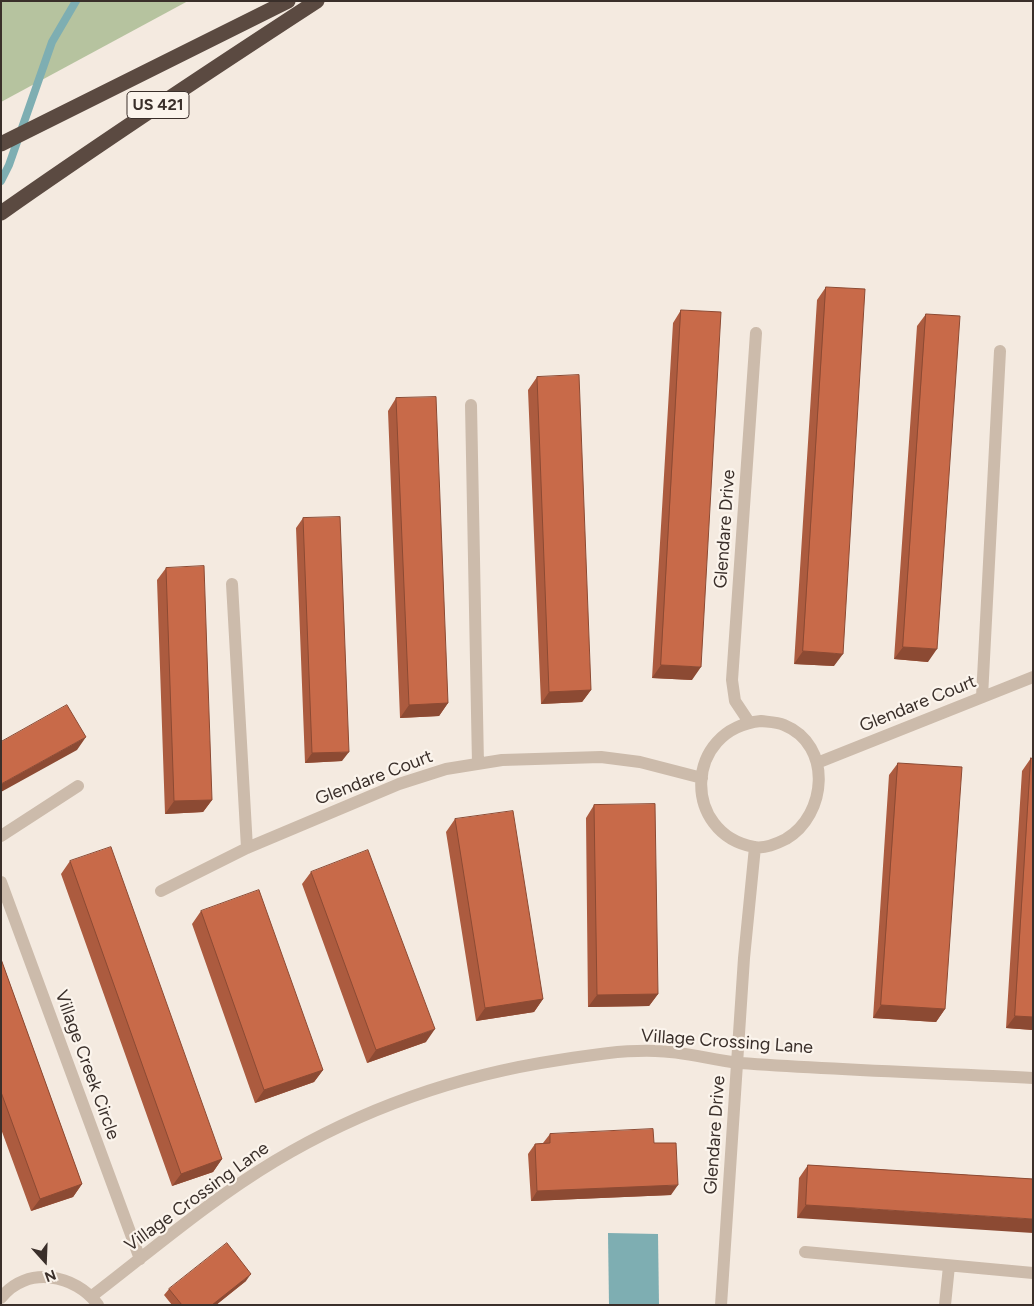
<!DOCTYPE html>
<style>
body{margin:0}
#map{position:relative;width:1034px;height:1306px;overflow:hidden;background:#f4eae0;font-family:Figtree,sans-serif}
canvas{display:block}
.frame{position:absolute;inset:0;border:2px solid #3a2f2a;pointer-events:none}
.north{position:absolute;left:20px;top:1236px;width:50px;height:50px;-webkit-text-stroke:4px #fbf4ec;paint-order:stroke;rotate:160deg;font-size:14px;font-weight:700;line-height:20px;text-align:center;color:#3a2f2a}
.north::after{content:'';display:block;margin:auto;width:18px;height:22px;background:#3a2f2a;clip-path:polygon(50% 0,100% 100%,50% 72%,0 100%)}
</style>
<div id="map">
<canvas width="1034" height="1306"></canvas>
<div class="frame"></div>
<div class="north">N</div>
</div>
<script>
const c = document.querySelector('canvas').getContext('2d');
c.lineJoin = 'round';
function paint(path, color) { c.fillStyle = color; c.fill(path, 'evenodd'); }
function trace(path, color, width, dash) { c.strokeStyle = color; c.lineWidth = width; c.lineCap = dash ? 'butt' : 'round'; c.setLineDash(dash || []); c.stroke(path); }
function label(font, color, halo, rows, align = 'center') {
  c.font = font + ' Figtree,sans-serif'; c.lineWidth = 4.5; c.setLineDash([]); c.textBaseline = 'middle'; c.strokeStyle = halo; c.fillStyle = color; for (const [text, x, y, turn = 0] of rows) {
    c.save(); c.translate(x, y); c.rotate((+turn || 0) * Math.PI / 180); c.textAlign = isNaN(turn) ? turn : align; if (halo) c.strokeText(text, 0, 0); c.fillText(text, 0, 0); c.restore();
  }
}
paint(new Path2D(`
 M1,1H188L1,102Z`), '#b6c39f');
paint(new Path2D(`
 M608,1233L658,1234L659,1305H609Z`), '#7eaeb2');
trace(new Path2D(`
 M1,181L9,165L52,42L76,1`), '#7eaeb2', 8);
trace(new Path2D(`
 M471,405L478,764
 M232,584L247,848
 M982,697L1000,351
 M761,721C769,722 777,722 784,725C833,745 827,815 786,839C776,844 765,849 754,847C682,834 683,729 761,721Z
 M749,722L735,701L732,680L756,333
 M817,763L1033,677
 M1,836L78,786
 M1,882L140,1259
 M161,891L247,848L399,784L446,769L502,760L601,757L640,762L702,778
 M805,1252L1033,1273
 M92,1296C152,1250 210,1200 275,1161C362,1109 459,1075 559,1060C590,1055 623,1050 655,1051C683,1051 711,1060 740,1063C837,1070 935,1073 1033,1078
 M1,1298C26,1265 76,1274 98,1305
 M721,1305L744,958L755,847
 M945,1305L949,1266`), '#ccbbab', 12);
trace(new Path2D(`
 M1,144L288,1
 M1,213C105,140 211,70 317,1`), '#5b4a41', 15);
paint(new Path2D(`
 M826,287L834,666L794,664L817,300Z
 M681,310L692,680L652,678L673,323Z
 M926,314L928,662L894,659L917,326Z
 M537,377L591,690L582,702L541,704L528,390Z
 M396,398L448,703L439,716L400,718L388,411Z
 M303,518L342,761L305,763L296,528Z
 M166,568L212,800L203,812L165,814L157,580Z
 M1031,758L1033,759V1030L1006,1028L1022,771Z
 M898,763L945,1009L936,1022L873,1018L889,775Z
 M594,805L658,994L649,1006L588,1007L586,818Z
 M455,819L543,999L534,1012L476,1021L446,832Z
 M70,861L222,1159L213,1172L172,1186L61,874Z
 M311,872L426,1042L367,1063L302,884Z
 M201,911L323,1070L314,1082L255,1103L192,924Z
 M1,959L82,1184L73,1197L31,1211L1,1129Z
 M550,1134L654,1143L671,1195L531,1201L528,1154L535,1144L543,1143Z
 M808,1165L1033,1179L797,1218L799,1178Z
 M246,1281L216,1305H172L164,1295L169,1289Z`), '#ac5b3f');
paint(new Path2D(`
 M903,647L937,649L928,662L894,659Z
 M803,651L843,654L834,666L794,664Z
 M661,665L701,667L692,680L652,678Z
 M591,690L582,702L541,704L549,692Z
 M448,703L439,716L400,718L409,705Z
 M86,737L77,750L1,792V784Z
 M349,752L342,761L305,763L312,753Z
 M212,800L203,812L165,814L174,801Z
 M658,994L649,1006L588,1007L597,995Z
 M543,999L534,1012L476,1021L485,1008Z
 M881,1005L945,1009L936,1022L873,1018Z
 M1015,1016L1033,1017V1030L1006,1028Z
 M435,1029L426,1042L367,1063L376,1050Z
 M323,1070L314,1082L255,1103L264,1090Z
 M222,1159L213,1172L172,1186L181,1174Z
 M82,1184L73,1197L31,1211L40,1199Z
 M678,1185L671,1195L531,1201L537,1191Z
 M806,1205L1033,1219V1233L797,1218Z
 M251,1274L246,1281L216,1305H212Z`), '#8c4a33');
const building = new Path2D(`
 M826,287L865,289L843,654L803,651Z
 M681,310L721,312L701,667L661,665Z
 M926,314L960,316L937,649L903,647Z
 M579,375L591,690L549,692L537,377Z
 M436,397L448,703L409,705L396,398Z
 M340,517L349,752L312,753L303,518Z
 M204,566L212,800L174,801L166,568Z
 M67,705L86,737L1,784V742Z
 M1031,758L1033,759V1017L1015,1016Z
 M898,763L962,767L945,1009L881,1005Z
 M655,804L658,994L597,995L594,805Z
 M513,811L543,999L485,1008L455,819Z
 M111,847L222,1159L181,1174L70,861Z
 M368,850L435,1029L376,1050L311,872Z
 M259,890L323,1070L264,1090L201,911Z
 M1,959L82,1184L40,1199L1,1092Z
 M653,1129L654,1143H676L678,1185L537,1191L535,1144L550,1143V1134Z
 M808,1165L1033,1179V1219L806,1205Z
 M227,1243L251,1274L212,1305H182L169,1289Z`);
paint(building, '#c86a49');
trace(building, '#8c4a33', 1);
for (const [x, y, w] of [
 [158,105,62]
]) { const box = new Path2D(); box.roundRect(x - w / 2, y - 13.5, w, 27, 4); c.fillStyle = '#fbf4ec'; c.fill(box); trace(box, '#3a2f2a', 1); }
label('bold 16px', '#3a2f2a', null, [
 ["US 421",158,105]
]);
label('18px', '#3a2f2a', '#fbf4ec', [
 ["Glendare Drive",725,529,-86],
 ["Glendare Court",918,704,-22],
 ["Glendare Court",374,778,-21],
 ["Village Crossing Lane",727,1042,4],
 ["Village Creek Circle",87,1065,70],
 ["Glendare Drive",715,1135,-86],
 ["Village Crossing Lane",197,1197,-36]
]);
</script>
